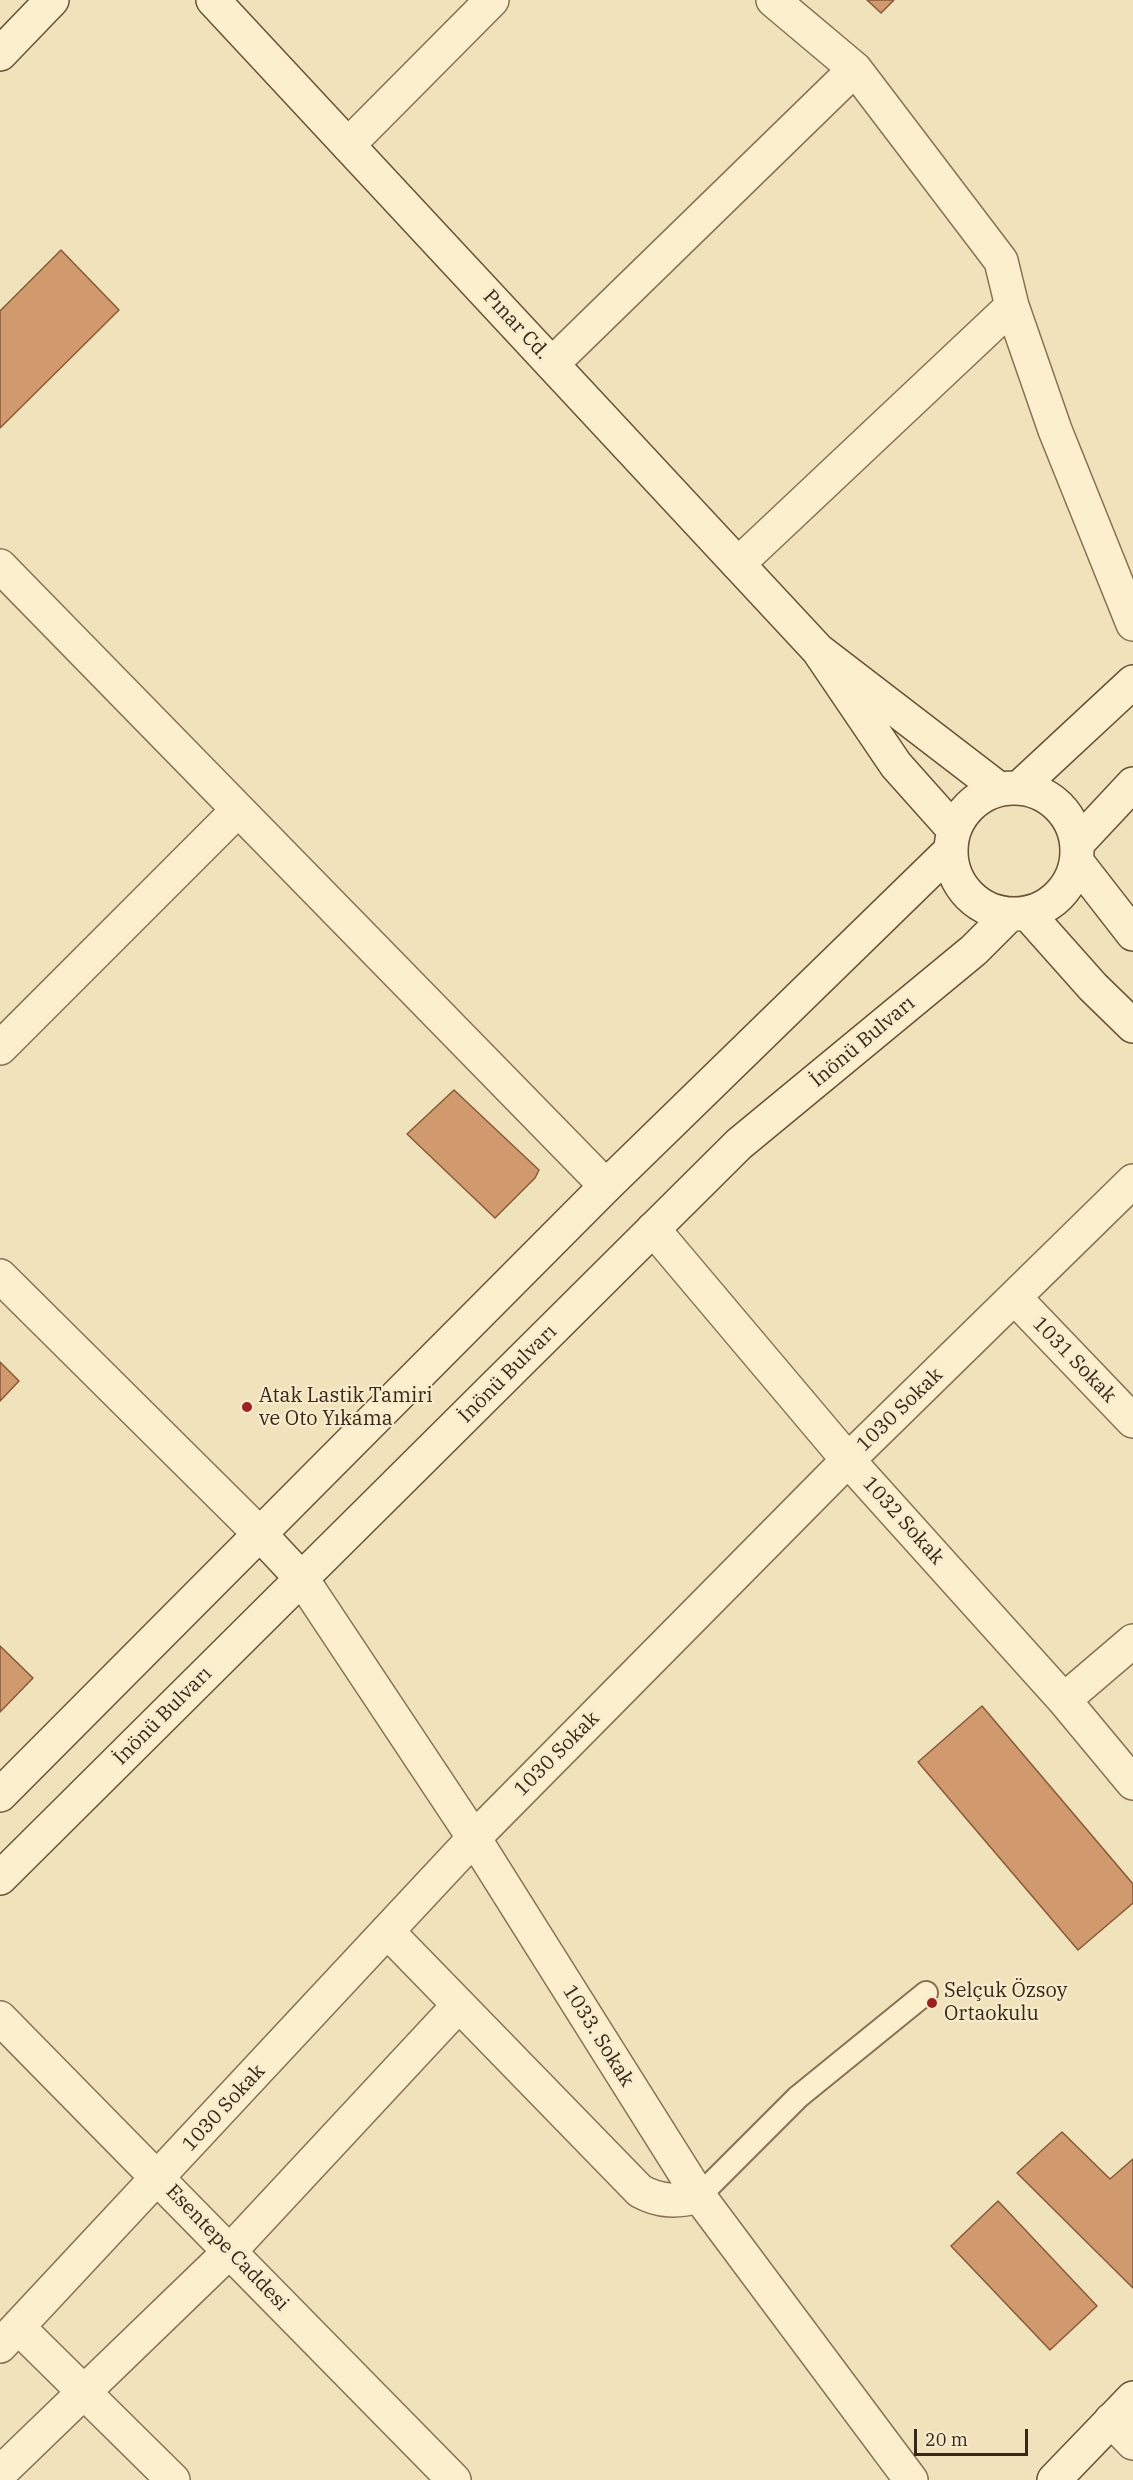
<!DOCTYPE html>
<meta charset="utf-8">
<style>
body{margin:0}
#map{position:relative;width:1133px;height:2480px;overflow:hidden;background:#f0e2bb;font-family:"IBM Plex Serif",serif}
canvas{display:block}
.scale{position:absolute;left:914px;top:2429px;width:114px;height:27px;box-sizing:border-box;border:3px solid #36281a;border-top:0;padding-left:8px;font-size:18px;line-height:21px;white-space:nowrap;color:#36281a;-webkit-text-stroke:4px #f7ebcb;paint-order:stroke}
</style>
<div id="map">
<canvas width="1133" height="2480"></canvas>
<div class="scale">20 m</div>
</div>
<script>
const c = document.querySelector('canvas').getContext('2d');
c.lineJoin = 'round';
function paint(path, color) { c.fillStyle = color; c.fill(path, 'evenodd'); }
function trace(path, color, width, dash) { c.strokeStyle = color; c.lineWidth = width; c.lineCap = dash ? 'butt' : 'round'; c.setLineDash(dash || []); c.stroke(path); }
function label(font, color, halo, rows, align = 'center') {
  c.font = font + ' "IBM Plex Serif",serif'; c.lineWidth = 4.5; c.setLineDash([]); c.textBaseline = 'middle'; c.strokeStyle = halo; c.fillStyle = color; for (const [text, x, y, turn = 0] of rows) {
    c.save(); c.translate(x, y); c.rotate((+turn || 0) * Math.PI / 180); c.textAlign = isNaN(turn) ? turn : align; if (halo) c.strokeText(text, 0, 0); c.fillText(text, 0, 0); c.restore();
  }
}
const building = new Path2D(`
 M867,0H894L881,13Z
 M61,250L119,310L0,428V311Z
 M454,1090L539,1170L535,1178L495,1218L407,1134Z
 M0,1362L19,1381L0,1401Z
 M0,1646L33,1678L0,1712Z
 M982,1706L1133,1884V1903L1078,1950L918,1762Z
 M1062,2132L1110,2179L1133,2159V2288L1017,2173Z
 M998,2201L1097,2306L1050,2350L951,2246Z`);
paint(building, '#d1996e');
trace(building, '#895a38', 1.5);
const lane = new Path2D(`
 M699,2196L798,2097L926,1993`);
const street = new Path2D(`
 M773,0L855,69L1001,261L1012,306L1055,430L1133,624
 M348,145L492,0
 M552,364L855,69
 M738,564L1012,306
 M0,566L606,1186
 M0,1048L238,810
 M653,1229L848,1460L1064,1700L1133,1783
 M0,1276L259,1533
 M1015,1298L1133,1421
 M302,1579L474,1838L699,2196L911,2480
 M1064,1700L1133,1641
 M387,1931L640,2191C660,2202 677,2202 699,2196
 M0,2018L454,2480
 M18,2327L173,2480
 M0,2346L474,1838L848,1460L1133,1181
 M1111,2420L1133,2443
 M0,2473L230,2251L459,2005`);
const secondary = new Path2D(`
 M213,0L818,650
 M0,54L52,0
 M1020,787L1133,682
 M951 851a63 63 0 1 1 126 0a63 63 0 1 1-126 0Z
 M954,830L896,765L818,650L999,789
 M1077,844L1133,784
 M1077,862L1133,934
 M1028,914L1093,987L1133,1026
 M259,1533L302,1579
 M0,1795L606,1186L950,851
 M0,1878L739,1144L974,950L1009,915
 M1054,2480L1133,2398`);
trace(lane, '#887154', 26);
trace(street, '#887154', 36);
trace(secondary, '#6a5237', 36);
trace(lane, '#fbefce', 22);
trace(street, '#fbefce', 33);
trace(secondary, '#fbefce', 33);
for (const [x, y, r, color] of [
 [247,1407,6,"#9b2220"],
 [932,2003,6,"#9b2220"]
]) { const dot = new Path2D(); dot.arc(x, y, r, 0, 2 * Math.PI); c.fillStyle = color; c.fill(dot); trace(dot, '#f7ebcb', 2); }
label('20px', '#36281a', '#f7ebcb', [
 ["Pınar Cd.",516,325,47],
 ["İnönü Bulvarı",863,1042,-40],
 ["1031 Sokak",1074,1360,46],
 ["İnönü Bulvarı",508,1374,-45],
 ["1030 Sokak",900,1410,-44],
 ["1032 Sokak",903,1521,48],
 ["İnönü Bulvarı",163,1716,-45],
 ["1030 Sokak",557,1754,-45],
 ["1033. Sokak",598,2036,58],
 ["1030 Sokak",224,2108,-47],
 ["Esentepe Caddesi",227,2248,46]
]);
label('20px', '#36281a', '#f7ebcb', [
 ["Atak Lastik Tamiri",259,1396],
 ["ve Oto Yıkama",259,1419],
 ["Selçuk Özsoy",944,1991],
 ["Ortaokulu",944,2014]
], 'left');
</script>
